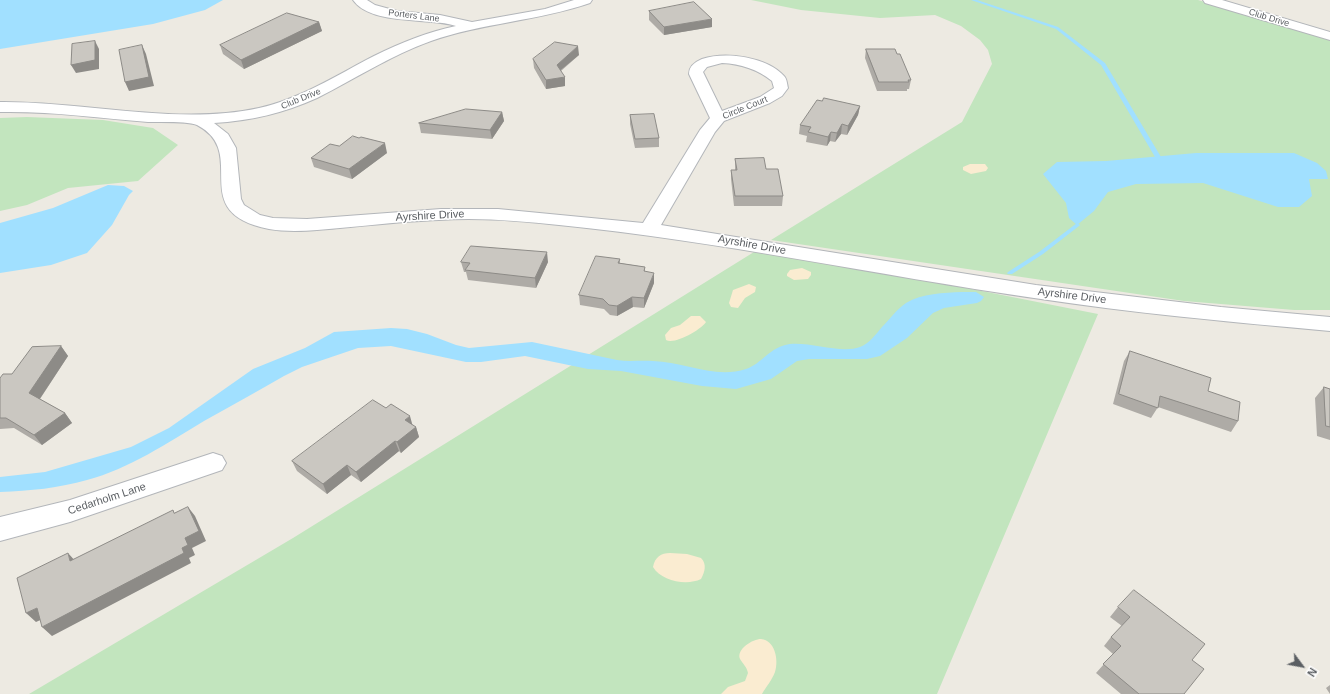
<!DOCTYPE html>
<html>
<head>
<meta charset="utf-8">
<style>
  body { margin:0 }
  #map { position:relative; width:1330px; height:694px; overflow:hidden; background:#edeae2; font-family:Helvetica,sans-serif }
  canvas { display:block }
  .north { position:absolute; left:1282px; top:646px; width:40px; height:40px; -webkit-text-stroke:3px #fff; paint-order:stroke; rotate:122deg; font-size:11px; font-weight:700; line-height:16px; text-align:center; color:#5b5f63 }
  .north::after { content:''; display:block; margin:auto; width:14px; height:18px; background:#5b5f63; clip-path:polygon(50% 0,100% 100%,50% 72%,0 100%) }
</style>
</head>
<body>
<div id="map">
<canvas width="1330" height="694"></canvas>
<div class="north">N</div>
</div>
<script>
const c = document.querySelector('canvas').getContext('2d');
c.lineJoin = 'round';
function fill(path, color) { c.fillStyle = color; c.fill(path, 'evenodd'); }
function strokePath(path, color, width, dash) { c.strokeStyle = color; c.lineWidth = width; c.lineCap = dash ? 'butt' : 'round'; c.setLineDash(dash || []); c.stroke(path); }
function write(font, color, halo, rows, align = 'center') {
  c.font = font + ' Helvetica,sans-serif'; c.lineWidth = 3; c.setLineDash([]); c.textBaseline = 'middle'; c.strokeStyle = halo; c.fillStyle = color; for (const [text, x, y, turn = 0] of rows) {
    c.save(); c.translate(x, y); c.rotate((+turn || 0) * Math.PI / 180); c.textAlign = isNaN(turn) ? turn : align; if (halo) c.strokeText(text, 0, 0); c.fillText(text, 0, 0); c.restore();
  }
}
fill(new Path2D(`
  M751,0H1198L1330,39V310H1294L1184,301L771,240L962,122L992,64L988,50L980,40L961,26L935,15L880,18L801,10Z
  M27,117L103,120L153,128L178,145L138,181L68,188L27,205L0,211V118Z
  M754,252L906,276L1098,314L937,694H29L293,538Z`), '#c2e5be');
fill(new Path2D(`
  M970,164H985L988,168L986,171L971,174L963,170V167Z
  M802,268L811,272V275L808,279L794,280L787,276V274L790,270Z
  M749,284L756,287L755,292L745,298L738,308L731,307L729,303L733,290Z
  M691,316H700L706,322C702,329 675,345 666,340L665,335L671,328L680,325Z
  M670,553L687,554L701,558C707,564 705,572 701,579C687,586 661,581 653,567C655,557 661,553 670,553Z
  M761,639C775,640 779,660 775,672C772,680 766,687 762,694H721L728,687L745,681L748,673C747,667 743,664 740,659C736,649 753,639 761,639Z`), '#faecd1');
fill(new Path2D(`
  M0,0H223L205,10L153,24L0,49Z
  M1196,153H1294L1317,163L1326,171L1328,179H1309L1312,196L1299,207H1278L1203,183L1136,184L1108,192L1094,211L1077,225L1069,218L1066,203L1043,174L1057,162L1106,161Z
  M108,185L124,186L133,191L129,195L112,225L87,253L51,265L0,273V223L53,208Z
  M962,292H976L984,297L981,301L977,303L944,308L933,313L907,338L880,356L867,359H809L797,361L771,379L736,389L702,386L621,371L588,369L525,356L481,362H466L391,346L358,348L302,367L284,376C258,391 231,406 204,421C167,443 129,469 87,480C59,488 30,491 0,492V477L45,472L131,447L169,428L253,369L305,348L334,332L391,328L407,329L427,334L456,345L469,348L532,342L617,360C629,362 641,360 653,361C684,362 715,379 746,369C762,364 769,347 790,344C812,342 841,354 860,347C869,344 876,334 882,327C890,319 897,309 906,303C922,293 944,293 962,292Z`), '#a1e0ff');
fill(new Path2D(`
  M971,0H977L1058,27L1105,63L1161,157L1160,158L1158,159L1155,157L1101,65L1056,29Z
  M1077,223L1080,225L1079,226L1043,254L1012,274H1008L1007,273L1008,272L1039,252Z`), '#a1e0ff');
const minor = new Path2D(`
  M353,0H367L375,5L397,11L440,15L472,22L545,9L574,0H592L590,3C538,21 482,23 431,41C391,55 355,79 317,98C284,113 250,121 214,123L228,134L236,148L241,199L244,205L260,215L273,218L307,219L441,209H498L643,223L700,130L710,118L689,74C689,66 695,62 702,59C726,51 767,57 784,76C787,79 787,84 788,88L782,96L770,103L724,121L715,132L661,225L1036,285L1221,307L1330,317V331C1231,322 1132,313 1034,298C876,275 719,241 559,225C519,221 479,217 439,220C406,221 373,225 340,228C317,230 292,233 269,229C184,212 251,153 197,125C189,121 159,122 148,122C99,118 50,111 0,112V102C84,101 177,126 259,108C300,99 337,75 374,56C400,43 427,32 456,26C429,17 371,26 353,0ZM722,63C741,64 757,69 772,81L774,88L760,97L722,111L703,72L707,67Z
  M1203,0H1222L1330,32V40L1205,3Z
  M213,453L222,456L226,463L222,470L70,522L0,541V517L70,500Z`);
strokePath(minor, '#b3b6ba', 2);
fill(minor, '#fff');
fill(new Path2D(`
  M649,11L712,27L664,35L649,20Z
  M319,22L322,31L244,69L223,54L220,45Z
  M866,49L897,54L911,80L909,89H907V91H877L865,58Z
  M579,55L561,71L565,86L546,89L534,68L533,59Z
  M860,106L858,115L847,135L841,134L835,142L830,141L827,146L806,142L807,136L799,134L800,125Z
  M502,112L504,121L492,139L421,133L419,123Z
  M630,115L659,138V147L635,148L630,124Z
  M339,146L387,153L352,179L314,167L311,158Z
  M735,159L766,169L783,196L782,206H734L731,179V170H735Z
  M620,259V263L645,267V271L654,283L644,308L633,307L617,316L610,315L604,309L580,305L579,295Z
  M461,262H548L536,288L468,280L466,272H464Z
  M61,346L68,356L40,399L65,413L72,423L42,445L14,428L0,429V378L12,374Z
  M1130,351L1208,391L1238,421L1231,432L1158,407L1151,418L1113,404L1124,361Z
  M1324,387L1330,389V440L1317,436L1315,398Z
  M412,425L416,427L419,437L401,453L399,451L361,482L351,475L327,494L297,471L292,461Z
  M1118,607L1192,660L1184,694H1121L1096,673L1113,654L1104,646L1111,637L1122,626L1110,617Z
  M1330,685V694L1326,688Z`), '#aeaba6');
fill(new Path2D(`
  M712,19V27L664,35V27Z
  M319,22L322,31L244,69L241,60Z
  M95,41L99,49V69L76,73L71,65Z
  M142,45L146,54L154,86L129,91L125,82Z
  M578,46L579,55L557,73V65Z
  M565,77V86L546,89V80Z
  M860,106L858,115L847,135L848,126Z
  M502,112L504,121L492,139L490,130Z
  M842,124L841,134L835,142L837,133Z
  M831,132L830,141L827,146L828,137Z
  M385,143L387,153L352,179L349,169Z
  M547,252L548,262L536,288L535,278Z
  M654,273V283L644,308V298Z
  M632,297L633,307L617,316V306Z
  M61,346L68,356L37,403L29,393Z
  M65,413L72,423L42,445L34,435Z
  M410,416L413,427L405,420Z
  M416,427L419,437L401,453L397,442Z
  M395,441L399,451L361,482L356,472Z
  M347,465L351,475L327,494L323,484Z
  M188,507L195,516L206,541L192,548L195,555L189,558L191,563L52,636L42,627L182,548Z
  M68,553L77,563L70,561Z
  M37,608L47,617L36,622L26,613Z`), '#8d8b87');
const building = new Path2D(`
  M694,2L712,19L664,27L649,11Z
  M287,13L319,22L241,60L220,45Z
  M95,41V60L71,65L72,44Z
  M555,42L578,46L557,65L565,77L546,80L533,59Z
  M142,45L149,77L125,82L119,50Z
  M866,49H895L897,54H900L911,80H908L909,82H879Z
  M824,98L860,106L848,126L842,124L837,133L831,132L828,137L808,132L811,127L800,125L817,100L822,101Z
  M466,109L502,112L490,130L419,123Z
  M654,114L659,138L635,139L630,115Z
  M353,136L359,138L361,137L385,143L349,169L311,158L330,144L339,146Z
  M764,158L766,169H778L783,196H735L731,170H737L735,159Z
  M471,246L547,252L535,278L465,270L470,263L461,262Z
  M596,256L620,259L618,263L645,267L644,271L654,273L644,298L632,297L617,306L609,305L603,299L579,295Z
  M61,346L29,393L65,413L34,435L6,418H0V378L3,374H12L32,347Z
  M1130,351L1211,378L1208,391L1240,402L1238,421L1160,396L1158,408L1119,394Z
  M1324,387L1330,389V427L1326,426Z
  M373,400L386,408L391,404L410,416L405,420L416,427L397,442L395,441L356,472L347,465L323,484L292,461Z
  M188,507L199,531L185,538L188,545L182,548L184,553L42,627L37,608L26,613L17,578L68,553L70,561L173,510L174,513Z
  M1134,590L1205,644L1192,660L1204,669L1184,694H1139L1103,664L1121,646L1111,637L1130,617L1118,607Z`);
fill(building, '#cac7c1');
strokePath(building, '#8d8b87', 1);
write('9px', '#5b5f63', '#fff', [
  ["Porters Lane",414,16,7],
  ["Club Drive",1269,18,17],
  ["Club Drive",301,99,-22],
  ["Circle Court",745,108,-22]
]);
write('11px', '#5b5f63', '#fff', [
  ["Ayrshire Drive",430,216,-3],
  ["Ayrshire Drive",752,245,10],
  ["Ayrshire Drive",1072,296,7],
  ["Cedarholm Lane",107,499,-18]
]);
</script>
</body>
</html>
